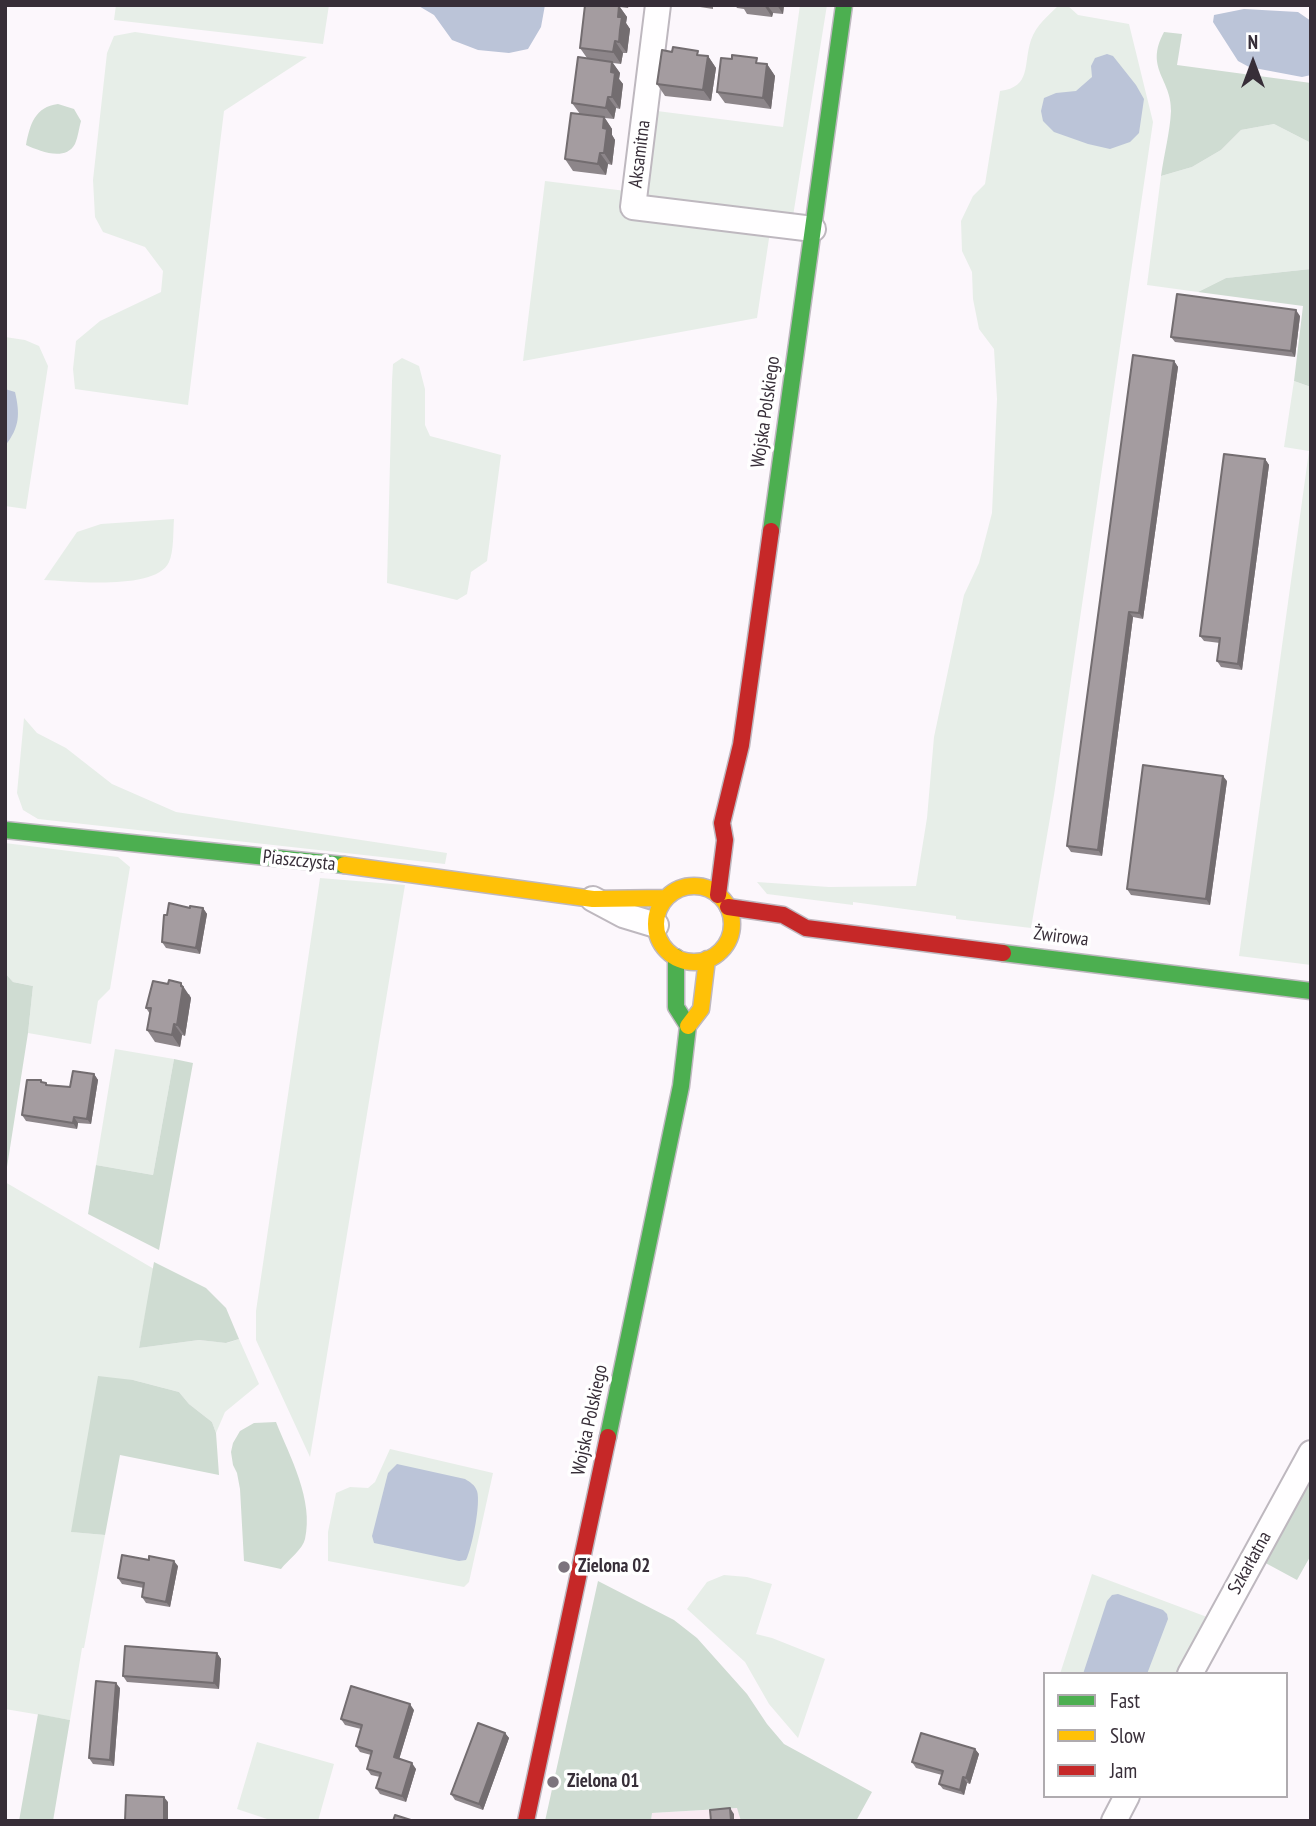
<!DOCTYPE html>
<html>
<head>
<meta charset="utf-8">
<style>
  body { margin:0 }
  #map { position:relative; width:1316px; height:1826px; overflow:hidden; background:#fcf7fc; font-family:"PT Sans Narrow",sans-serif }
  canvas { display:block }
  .frame { position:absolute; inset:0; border:7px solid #372e38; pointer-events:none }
  .legend { position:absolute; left:1043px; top:1672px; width:245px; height:126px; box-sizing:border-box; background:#fff; border:2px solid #afabaf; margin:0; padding:9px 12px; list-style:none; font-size:21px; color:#372e38 }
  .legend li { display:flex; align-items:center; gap:14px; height:35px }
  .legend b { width:35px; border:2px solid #afabaf }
  .north { position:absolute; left:1218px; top:28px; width:70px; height:70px; -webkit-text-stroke:5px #fff; paint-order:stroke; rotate:0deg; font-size:19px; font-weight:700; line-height:28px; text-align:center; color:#372e38 }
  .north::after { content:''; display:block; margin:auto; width:24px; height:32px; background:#372e38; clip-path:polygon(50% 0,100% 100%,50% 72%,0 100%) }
</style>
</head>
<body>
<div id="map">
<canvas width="1316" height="1826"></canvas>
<div class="frame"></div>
<ul class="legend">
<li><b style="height:9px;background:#4caf50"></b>Fast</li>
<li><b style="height:9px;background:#ffc107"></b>Slow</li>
<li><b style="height:9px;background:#c62828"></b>Jam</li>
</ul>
<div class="north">N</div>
</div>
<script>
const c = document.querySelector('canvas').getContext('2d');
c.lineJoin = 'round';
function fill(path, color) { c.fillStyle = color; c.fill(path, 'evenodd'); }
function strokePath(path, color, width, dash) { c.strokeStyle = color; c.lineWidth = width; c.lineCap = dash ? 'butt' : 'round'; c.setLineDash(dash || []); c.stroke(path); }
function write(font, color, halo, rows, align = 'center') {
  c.font = font + ' "PT Sans Narrow",sans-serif'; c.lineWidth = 7; c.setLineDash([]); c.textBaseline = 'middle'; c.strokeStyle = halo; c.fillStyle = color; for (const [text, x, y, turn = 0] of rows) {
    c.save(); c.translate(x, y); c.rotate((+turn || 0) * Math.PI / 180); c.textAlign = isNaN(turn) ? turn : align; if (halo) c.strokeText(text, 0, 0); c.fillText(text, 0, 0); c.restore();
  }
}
fill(new Path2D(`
  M738,1808L741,1821H651L652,1813Z`), '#f9eaf2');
fill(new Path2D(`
  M116,5H329L323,44L114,20Z
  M800,5H827L793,216L650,198L646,194L657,111L783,127Z
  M1059,5H1067L1078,15L1129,24L1153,122L1054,795L1031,928L956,919V916L853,902V905L767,894L757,882L829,887L916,886L927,818L934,737L964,595L979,563L992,513L997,399L994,349L979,329L973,299L972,272L962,251L961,221L973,196L985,184L1000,91C1032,87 1023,64 1031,40C1036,25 1048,16 1059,5Z
  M135,32L307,57L224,111L188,405L75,389L73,369L76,341L100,321L161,292L163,271L145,247L103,232L95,217L93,180L107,53L114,36Z
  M1274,124L1311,143V269L1226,278L1198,292L1147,285L1161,176L1192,167L1221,150L1241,130Z
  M545,181L626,191L623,214L770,232L757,318L523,361Z
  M5,337L25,340L39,346L48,366L26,509L5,506Z
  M402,358L419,366L425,389V425L430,436L501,455L487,561L471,572L467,594L457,600L387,583L392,381L393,364Z
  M1294,381L1311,387V965L1239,956L1309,451L1284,447Z
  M174,519C173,531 174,551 169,562C156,591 71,581 44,580L77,532L101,524Z
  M24,718L37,733L66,748L112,784L176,812L447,853L445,864L38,819L23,810L17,793Z
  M5,843L118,857L130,867L110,989L98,1001L91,1044L28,1033L33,986L13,982L5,973Z
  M320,878L405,885L310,1457L256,1340V1311Z
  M115,1049L174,1059L153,1175L96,1165Z
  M5,1182L154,1269L139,1348L199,1340L227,1343L239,1339L259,1384L225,1412L216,1433L212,1422L189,1404L179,1392L133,1380L72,1532L105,1535L84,1648H82L70,1720L5,1709Z
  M390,1449L493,1473L469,1582L464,1587L328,1561V1532L336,1493L350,1487L368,1488L375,1482Z
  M1092,1574L1207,1617L1176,1674H1060Z
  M724,1575L747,1577L772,1584L756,1634L772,1638L825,1659L798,1738L769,1704L745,1662L687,1609L707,1582Z
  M257,1742L334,1764L318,1821H273L237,1809Z`), '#e7eee8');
fill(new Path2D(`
  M1164,32L1182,34L1177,65L1311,83V143L1274,124L1241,130L1221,150L1192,167L1161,176C1164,154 1170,132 1171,111C1172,79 1144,69 1164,32Z
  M58,104L74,109L81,121C79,128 78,137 75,144C65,162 40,151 26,145C30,124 35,107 58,104Z
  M1311,269V387L1294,381L1303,306L1198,292L1226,278Z
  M5,973L13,982L33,986L28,1033L7,1167L5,1166Z
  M174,1059L193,1063L159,1250L88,1214L96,1165L153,1175Z
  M154,1262L206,1288L226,1308L239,1339L226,1343L199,1340L139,1348Z
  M98,1376L133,1380L179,1392L189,1404L212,1422L216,1433L219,1475L120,1455L105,1535L71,1532Z
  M276,1422C290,1457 314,1500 305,1539C303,1549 288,1560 281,1569L244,1561L240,1489L237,1473L233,1465L231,1452L233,1443L240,1431L254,1423Z
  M1311,1467V1555L1297,1580L1260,1560Z
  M598,1581L674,1620L697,1638L747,1694L767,1724L784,1744L872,1792L856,1821H741L737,1808L652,1813L651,1821H545Z
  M38,1714L70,1720L53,1821H19Z`), '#cfdcd2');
fill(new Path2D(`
  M417,5H545L541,27L528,49L509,53L478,50L452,40L434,15Z
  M1244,9L1298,12L1311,21V75L1302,77L1249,67L1238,61L1213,22L1214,15Z
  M1107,54L1113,56L1136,85L1144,99L1139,133L1130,142L1110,149L1088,144L1054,132L1043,121L1041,111L1044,98L1056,93L1076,91L1092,77L1091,66L1095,58Z
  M5,389L15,392C20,414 20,427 5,446Z
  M397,1464L465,1479C470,1482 475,1485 477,1491C481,1503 472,1548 466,1560L459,1561L374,1543L372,1536L388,1473Z
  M1118,1594L1163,1610L1167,1614L1168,1619L1147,1674H1083L1107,1601L1112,1595Z`), '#bbc4d8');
const street = new Path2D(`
  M658,5L633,207L813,229
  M593,899L623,915L656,925
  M1190,1674L1311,1453
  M1114,1821L1127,1796`);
const fast = new Path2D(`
  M771,531L844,5
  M5,830L344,865
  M1003,953L1311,991
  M608,1437L681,1086L688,1026L676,1007V957`);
const slow = new Path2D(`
  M344,865L593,899L666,898
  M656 924a38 38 0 1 1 76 0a38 38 0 1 1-76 0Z
  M688,1026L701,1009L707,959`);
const jam = new Path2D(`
  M718,895L725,840L722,823L741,745L771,531
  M728,907L783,915L806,928L1003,953
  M526,1821L608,1437`);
strokePath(street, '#beb8bf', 28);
strokePath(fast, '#beb8bf', 19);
strokePath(slow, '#beb8bf', 19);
strokePath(jam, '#beb8bf', 19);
strokePath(street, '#fffeff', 24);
strokePath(fast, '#4caf50', 16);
strokePath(slow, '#ffc107', 16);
strokePath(jam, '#c62828', 16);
fill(new Path2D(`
  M585,5H629L628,8L620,7L627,17L626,23L630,29L627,53H623L621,64L613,63L620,73L619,79L623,84L620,109L616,108L614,119L605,118L612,129V135L615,140L612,165L608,164L606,175L573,171L565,159L580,114L572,103L587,58L580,48Z
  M687,5H713V9Z
  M735,5H784L783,14L773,13L772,17L747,14L744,9L737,8Z
  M701,55L708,56L716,68L711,101L665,96L657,84Z
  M760,63L767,64L775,76L771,109L725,103L717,92Z
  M1300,316L1295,357L1175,342L1171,337Z
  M1174,361L1178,367L1143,619L1133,617L1102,856L1071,852L1067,846Z
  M1265,459L1269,465L1242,670L1221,667L1217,661L1220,643L1204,641L1200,636Z
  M1227,781L1210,905L1131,895L1127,889Z
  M190,908H203L207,914L200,954L166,948L162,942L167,915Z
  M189,994L191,998L185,1036L182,1035L180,1047L155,1042L147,1030L150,1014L146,1008Z
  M94,1074L98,1080L91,1124L78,1123L77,1129L26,1121L22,1115L41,1080L42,1082L46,1083L48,1085L70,1087Z
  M178,1566L170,1607L146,1603L142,1597L144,1588L122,1584L118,1578Z
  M217,1653L221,1659L219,1689L127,1682L123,1676Z
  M120,1688L114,1766L93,1764L89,1758Z
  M414,1710L399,1759L416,1769L406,1802L380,1794L376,1788L380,1777L371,1775L367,1769L371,1755L360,1752L356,1746L361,1729L345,1725L341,1719Z
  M505,1733L509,1738L483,1810L455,1800L451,1794Z
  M975,1749L979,1754L970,1784L967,1783L964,1795L943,1789L939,1784L942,1775L916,1768L912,1762Z`), '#8d868a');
fill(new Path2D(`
  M764,5H767L773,13L772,17Z
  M777,5H784L783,14Z
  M619,6L627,17L626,23L630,29L627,53L619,42L618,17Z
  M615,41L623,53L621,64L613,52Z
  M708,56L716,68L711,101L703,90Z
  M612,62L620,73L619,79L623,84L620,109L612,97L611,72Z
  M767,64L775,76L771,109L763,98Z
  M608,97L616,108L614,119L606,108Z
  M604,117L612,129V135L615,140L612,165L604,153L603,128Z
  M600,153L608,164L606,175L598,164Z
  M1296,310L1300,316L1295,357L1291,351Z
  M1174,361L1178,367L1143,619L1139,613Z
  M1265,459L1269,465L1242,670L1238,664Z
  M1129,612L1133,617L1102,856L1098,850Z
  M1223,776L1227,781L1210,905L1206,899Z
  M203,908L207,914L200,954L196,948Z
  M181,983L191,998L185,1036L177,1025Z
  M174,1024L182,1035L180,1047L172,1035Z
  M94,1074L98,1080L91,1124L87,1119Z
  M74,1117L78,1123L77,1129L73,1123Z
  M174,1561L178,1566L170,1607L166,1602Z
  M217,1653L221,1659L219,1689L214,1683Z
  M116,1683L120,1688L114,1766L110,1760Z
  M410,1704L414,1710L398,1763L394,1757Z
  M505,1733L509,1738L483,1810L479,1804Z
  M975,1749L979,1754L970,1784L966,1778Z
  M412,1763L416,1769L406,1802L402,1796Z
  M963,1777L967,1783L964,1795L960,1790Z
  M164,1797L168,1802V1821H164Z
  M730,1808L734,1814V1821H731Z`), '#736d70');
const building = new Path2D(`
  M585,5L619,6L618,17H622L620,30L619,42L615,41L613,52L580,48Z
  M673,47L698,51L697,55L708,56L703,90L657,84L662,50L672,52Z
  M732,55L757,58L756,63L767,64L763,98L717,92L721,58L732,59Z
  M578,57L612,62L611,72L615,73L612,97H608L606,108L572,103Z
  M571,113L604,117L603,128L607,129L604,153H600L598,164L565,159Z
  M1177,294L1296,310L1291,351L1171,337Z
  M1133,355L1174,361L1139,613L1129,612L1098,850L1067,846Z
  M1224,454L1265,459L1238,664L1217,661L1220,638L1200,636Z
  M1143,765L1223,776L1206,899L1127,889Z
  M169,903L190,908V906L203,908L196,948L162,942L164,915H167Z
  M169,980L181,983V986L183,987L177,1025L174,1024L172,1035L147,1030L151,1008H146L153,981L168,984Z
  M73,1071L94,1074L87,1119L74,1117L73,1123L22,1115L27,1080H41V1082L46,1083V1085L70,1087Z
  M122,1555L149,1560V1556L174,1561L166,1602L142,1597L144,1583L118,1578Z
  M125,1646L217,1653L214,1683L123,1676Z
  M96,1681L116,1683L110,1760L89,1758Z
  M351,1686L410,1704L394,1757L412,1763L402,1796L376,1788L381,1773L367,1769L372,1751L356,1746L362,1725L341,1719Z
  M478,1723L505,1733L479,1804L451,1794Z
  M921,1733L975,1749L966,1778L963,1777L960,1790L939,1784L943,1771L912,1762Z
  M126,1795L164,1797V1821H125Z
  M730,1808L731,1821H711L710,1810Z
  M395,1815L414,1821H393Z`);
fill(building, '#a49ca0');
strokePath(building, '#736d70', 2);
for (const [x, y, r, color] of [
  [564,1567,7,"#7c747d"],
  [553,1782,7,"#7c747d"]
]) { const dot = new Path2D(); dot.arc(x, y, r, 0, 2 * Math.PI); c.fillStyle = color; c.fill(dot); strokePath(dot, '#fff', 2.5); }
write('19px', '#372e38', '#fff', [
  ["Aksamitna",640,154,-83],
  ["Wojska Polskiego",766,412,-82],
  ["Piaszczysta",299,861,6],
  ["Żwirowa",1061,937,7],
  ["Wojska Polskiego",590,1420,-78],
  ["Szkarłatna",1250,1563,-61]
]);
write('bold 19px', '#372e38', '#fff', [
  ["Zielona 02",578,1567],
  ["Zielona 01",567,1782]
], 'left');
</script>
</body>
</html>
